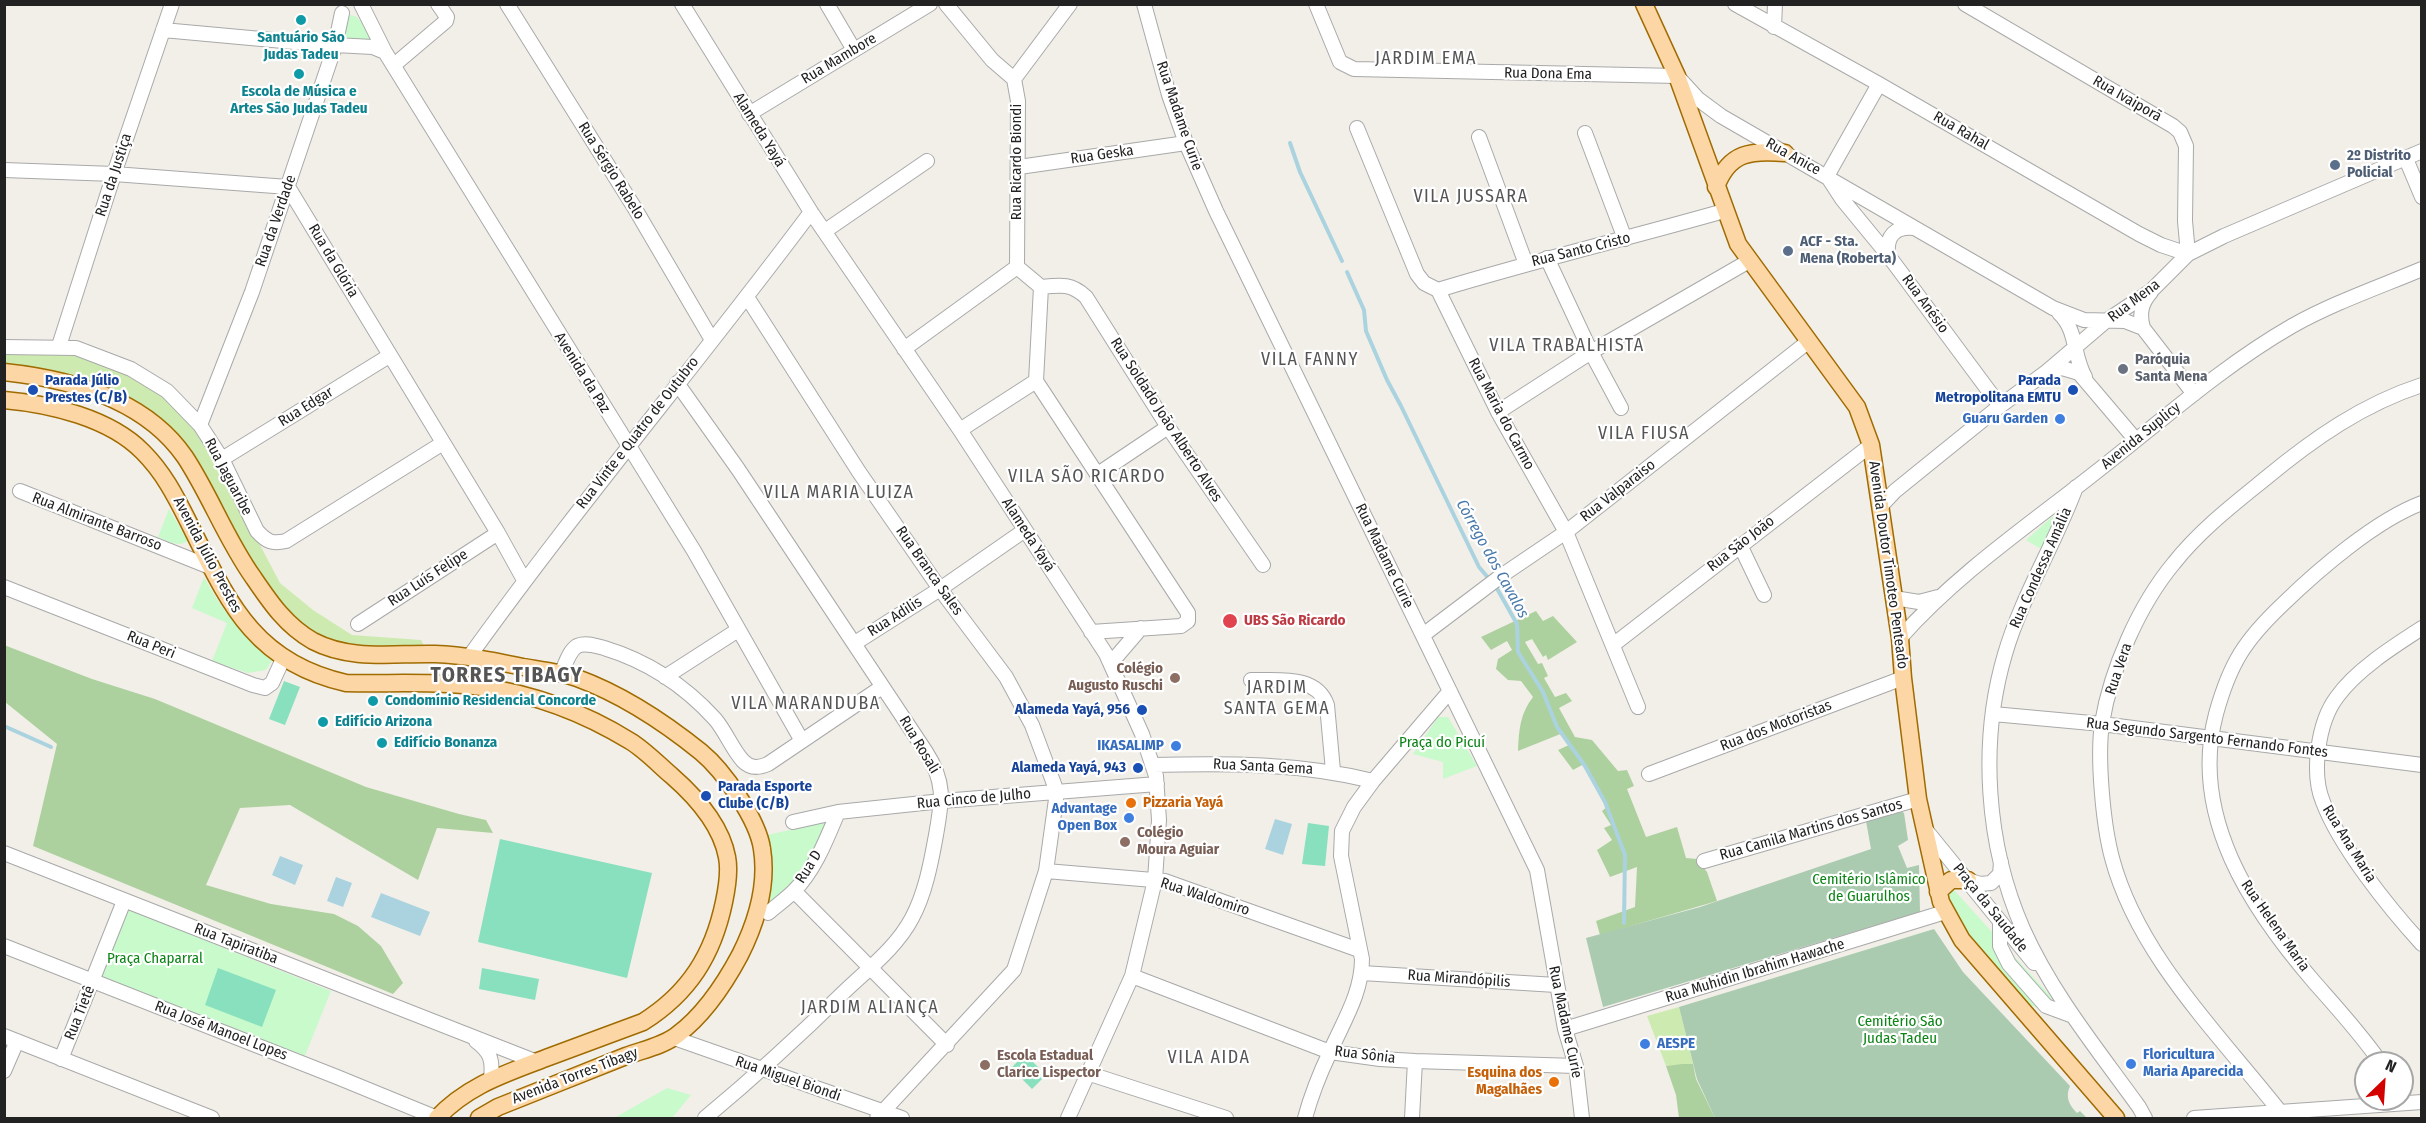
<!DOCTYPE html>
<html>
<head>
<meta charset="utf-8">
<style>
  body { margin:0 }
  #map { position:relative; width:2426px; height:1123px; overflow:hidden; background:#f2efe9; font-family:"Fira Sans Condensed",sans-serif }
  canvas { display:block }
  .frame { position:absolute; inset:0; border:6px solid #222; pointer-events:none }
  .north { position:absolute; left:2354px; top:1051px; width:60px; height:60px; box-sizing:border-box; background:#fff; border:2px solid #a7a7a7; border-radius:50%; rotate:25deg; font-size:16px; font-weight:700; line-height:24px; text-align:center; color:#222 }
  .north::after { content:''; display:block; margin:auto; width:21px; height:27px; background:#d40000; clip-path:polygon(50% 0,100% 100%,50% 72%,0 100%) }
</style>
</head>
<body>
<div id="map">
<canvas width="2426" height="1123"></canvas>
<div class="frame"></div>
<div class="north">N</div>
</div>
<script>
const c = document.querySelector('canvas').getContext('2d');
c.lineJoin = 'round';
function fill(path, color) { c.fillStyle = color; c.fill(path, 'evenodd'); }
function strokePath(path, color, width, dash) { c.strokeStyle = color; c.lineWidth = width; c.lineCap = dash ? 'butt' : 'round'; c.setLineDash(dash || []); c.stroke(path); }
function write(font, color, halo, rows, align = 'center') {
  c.font = font + ' "Fira Sans Condensed",sans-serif'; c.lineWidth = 4.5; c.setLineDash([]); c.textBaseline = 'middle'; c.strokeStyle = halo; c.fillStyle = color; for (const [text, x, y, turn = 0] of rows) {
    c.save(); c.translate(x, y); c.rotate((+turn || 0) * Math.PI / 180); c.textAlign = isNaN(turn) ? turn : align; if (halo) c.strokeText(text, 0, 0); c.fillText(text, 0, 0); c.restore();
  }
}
fill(new Path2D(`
  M5,352H71L107,364L154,388L184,415L206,442L280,583L313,610L352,635L421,640L427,652L338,649L277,608L185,455L114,397L5,371Z
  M1679,1007L1693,1064L1666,1066L1647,1016Z`), '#cdebb0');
fill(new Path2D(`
  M1536,611L1543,621L1553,616L1577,642L1548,660L1546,655L1543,657L1532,639L1525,642L1538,664L1542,663L1548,676L1544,678L1555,697L1566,693L1572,701L1559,708L1575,737L1592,740L1618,771L1627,770L1634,786L1627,789L1646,837L1677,827L1686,858L1697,859L1707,872L1717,901L1600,935L1596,921L1635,907L1637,867L1610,877L1597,850L1612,840L1604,828L1611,825L1602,811L1608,806L1584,764L1573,770L1558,750L1569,745L1563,733L1518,751C1519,730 1520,714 1533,697L1521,681L1508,680L1496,669L1498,659L1512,650L1507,641L1491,650L1481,637Z
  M4,645L92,679L155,699L366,787L459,814L486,820L493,833L437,828L418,880L290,805L240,808L206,885L271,904L334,914L358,926L381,946L403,983L393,994L33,846L57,744L5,702Z
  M1682,1064H1693L1696,1079L1715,1118H1679L1676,1095L1666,1066Z`), '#add19e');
fill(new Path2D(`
  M1897,809L1904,813L1908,840L1898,846L1907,868L1919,865L1920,912L1603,1007L1586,938L1700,907L1871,849L1866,821Z
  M1934,929L1963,972L2070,1086C2065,1097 2069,1105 2077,1113L2080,1111L2087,1118H1715L1697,1079L1679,1007Z`), '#aacbaf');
fill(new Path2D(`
  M351,15L357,17L375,39L372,41L343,38L345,19Z
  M169,509L188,541C178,548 168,541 158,537Z
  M2055,516L2056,520L2041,549L2026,540L2052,517Z
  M204,577C221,609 244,638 272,660L266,670L248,673L212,661L227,623L192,608Z
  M1438,717H1448L1477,766L1443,779V762L1413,754Z
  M830,821L795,884L760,908L767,835Z
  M1954,890L2052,998L2051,1009L2043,1010L2027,1004L1965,934L1946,899L1949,892Z
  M127,909L331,991L304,1058L101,976Z
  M667,1088L691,1095L672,1118H614Z`), '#c8facc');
fill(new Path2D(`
  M284,681L300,687L285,725L269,719Z
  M1308,823L1329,826L1325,866L1302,864Z
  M500,839L652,873L627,978L478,942Z
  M218,968L276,990L262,1027L205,1005Z
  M482,968L539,979L535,1000L479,989Z
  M1025,1054L1046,1075L1032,1089L1011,1068Z`), '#88e0be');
fill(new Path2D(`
  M1275,819L1292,824L1283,855L1265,849Z
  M280,856L303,865L295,885L272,875Z
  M336,877L352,883L343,907L327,901Z
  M381,893L430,912L420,936L371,917Z`), '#aad3df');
strokePath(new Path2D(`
  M1290,143L1300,172L1342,261
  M1347,272L1364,310L1366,331L1387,380L1401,406L1479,567L1490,580
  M1495,585L1517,624L1518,652L1543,692L1557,727L1585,766L1605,802L1625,855L1624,923
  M4,726L51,747`), '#aad3df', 4);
const minor = new Path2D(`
  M361,4L385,52L694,551L802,741
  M507,4L634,207L712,340
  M682,4L811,212L960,430L1106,654L1142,734L1156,776L1159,820L1155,880L1132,976L1068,1118
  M827,4L854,50
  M946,4L992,60L1014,79
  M1144,4L1169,95L1186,143L1216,211L1537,870L1565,1029L1576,1066L1582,1118
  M1316,4L1340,62L1354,69L1677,76L1698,99L1721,116L2053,308L2084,320L2125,321L2143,328L2194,394
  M1735,4L1879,84L2139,234L2161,245L2188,254
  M1965,4L2173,126L2180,132L2186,146L2185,221L2188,254
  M1774,27L1775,4
  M163,30L316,44L373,47L385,52
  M394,65L446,21L447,17L438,4
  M1879,84L1827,176L1842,199L1888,255L2000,406
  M749,114L930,4
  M1357,128L1417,274L1424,283L1438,290L1498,412L1566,532L1638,707
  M1585,133L1625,239
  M1479,137L1526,264
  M2406,159L2422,197
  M1019,167L1186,143
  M4,170L114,174L288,187
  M288,187L498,533L524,580
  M825,231L927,161
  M1888,255C1886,236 1895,226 1914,228
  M1547,258L1591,352L1621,408
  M1017,267L1041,287C1060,285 1071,283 1086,297L1168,427L1263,565
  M1017,267L1018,101L1014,79L1070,4
  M1041,287L1036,381L1188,613V621L1181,626L1091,632
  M1438,290C1533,261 1629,238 1724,211
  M747,297L859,472L940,589L1006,677L1032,725L1057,792L1046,871L1014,970L877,1118
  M2059,313C2078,331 2072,354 2085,377
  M2143,328C2139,314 2141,303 2151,292
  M59,346L114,174L172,4
  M4,347L76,348L131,369L167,391L200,425L222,459L257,531C267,542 272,544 286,541L443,443
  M904,349L1017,267
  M2047,372L2062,368L2079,373L2135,439
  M677,383L738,469L926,752C946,783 942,801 936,835C931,863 925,894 912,918C897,947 867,970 844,992C799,1036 753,1078 705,1118
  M1498,412L1591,352L1749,261
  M200,425L252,292L335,46L342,13
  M960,430L1036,381
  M222,459L389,356
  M1098,474L1168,427
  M2076,487C2055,544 2022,596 2005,654C1979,742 1986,845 2023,929C2052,994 2098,1050 2139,1107L2145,1118
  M20,491L210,567
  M1880,507L1895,491L2000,406L2045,373L2106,321L2151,291L2188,254L2224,236L2422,151
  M1740,545L1764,595
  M4,587L253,685L265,688L272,683L283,659
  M1894,598L1919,602L1938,597
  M358,624L498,533
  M2422,628C2394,646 2356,670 2337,697C2318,722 2311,773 2323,802C2340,847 2389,908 2422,944
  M1423,635L1501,576L1566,532L1809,341
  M1900,638C1956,575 2026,527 2091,476C2157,425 2219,368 2292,326C2333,303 2379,287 2422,269
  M855,643L940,589L1025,530
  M1613,645L1871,445
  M469,657C578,505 699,362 811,212
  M1111,663L1141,628
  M561,674C565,665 569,651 577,646C585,642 596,646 604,648C647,661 685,686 715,719C726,732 732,749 743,761C751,769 759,768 768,764L882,687
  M665,677L738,630
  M1251,680C1277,681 1316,674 1327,705L1333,771
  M1993,714L2102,724L2422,765
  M1152,765C1227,763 1300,763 1373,781
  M1649,774L1903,678
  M793,822L838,812L942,801L1157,784
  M1925,829L2034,963
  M4,853L537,1062
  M1704,861L1918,799
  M1046,871L1165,881L1359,950
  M1968,880L1980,884L1991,883L2000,874L2001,862
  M794,891L947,1045
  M768,913C776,906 786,899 794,891C815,870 827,838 838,812
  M2000,922V946L2009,964L2046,1006L2073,1016
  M4,946L337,1077L437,1118
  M1362,973L1556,985
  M1132,976L1330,1052L1380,1059L1415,1061L1576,1066
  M1565,1029L1945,912
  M4,1036L212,1118
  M674,1038L902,1118
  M476,1041C491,1052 493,1061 491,1078
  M61,1059L124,901
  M2381,1063C2361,1034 2338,1009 2315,983C2251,909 2189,816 2216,714C2230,663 2245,640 2283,604C2318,570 2376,520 2422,503
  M4,1071L17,1041
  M1087,1073L1226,1118
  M2281,1113C2220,1035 2138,956 2112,858C2103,824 2097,758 2102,723C2111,669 2139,605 2174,563C2200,530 2234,504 2266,478C2313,439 2363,404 2422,385
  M1305,1118C1311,1096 1320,1073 1330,1052C1343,1022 1362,993 1362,959L1341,856L1342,831L1354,807L1373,781L1450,691
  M1412,1118L1415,1061
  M2194,1118L2422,1102`);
const major = new Path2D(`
  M1644,4L1677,76L1738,244L1857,407L1871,445L1900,638L1903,678L1918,799L1941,902L1962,940L2116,1118
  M1716,187C1729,152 1751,150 1785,153
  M4,372C71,379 145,399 185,457C210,495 226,539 253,577C270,602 286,626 313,641C351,661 394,653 435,654C465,655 494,661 523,667C541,670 560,672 577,678C621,694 665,723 701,752C724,771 758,820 762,849C768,886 756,923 740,955C724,985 704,1015 677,1035C663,1046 642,1050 626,1056C583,1073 541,1090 498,1107L479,1118
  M4,400C50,404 110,418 143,452C163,472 175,495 188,521C227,599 252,662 346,683C391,684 438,681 482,687C534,694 586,714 630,741C645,750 659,765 672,776C696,797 721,825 727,857C730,872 727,888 724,902C713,955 689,993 643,1022C611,1034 578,1046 546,1058C505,1074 468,1085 437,1118
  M1938,892L1951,880H1968`);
strokePath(minor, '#a9a9a9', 16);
strokePath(major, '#a06b00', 19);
strokePath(minor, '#fff', 14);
strokePath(major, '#fcd6a4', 16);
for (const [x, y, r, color] of [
  [301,20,6,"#0f9aa8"],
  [299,74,6,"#0f9aa8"],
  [2335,165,6,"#5c6f8a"],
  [1788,251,6,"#5c6f8a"],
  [2123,369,6,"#6b7280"],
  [33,390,6,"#1a4fb4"],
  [2073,390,6,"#1a4fb4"],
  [2060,419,6,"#3f7fe0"],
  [1230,621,8,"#e0444e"],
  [1175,678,6,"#8d6e63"],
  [373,701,6,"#0f9aa8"],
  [1142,710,6,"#1a4fb4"],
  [323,722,6,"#0f9aa8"],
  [382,743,6,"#0f9aa8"],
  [1176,746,6,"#3f7fe0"],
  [1138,768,6,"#1a4fb4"],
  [706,796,6,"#1a4fb4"],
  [1131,803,6,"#e8710a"],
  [1129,818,6,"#3f7fe0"],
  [1125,842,6,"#8d6e63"],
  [1645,1044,6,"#3f7fe0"],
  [2131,1064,6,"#3f7fe0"],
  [985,1065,6,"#8d6e63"],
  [1554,1082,6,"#e8710a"]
]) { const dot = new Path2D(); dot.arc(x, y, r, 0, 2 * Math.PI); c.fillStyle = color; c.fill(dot); strokePath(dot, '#fff', 2); }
write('bold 15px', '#0d838f', '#fff', [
  ["Santuário São",301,38,"center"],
  ["Judas Tadeu",301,55,"center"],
  ["Escola de Música e",299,92,"center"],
  ["Artes São Judas Tadeu",299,109,"center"],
  ["Condomínio Residencial Concorde",385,701],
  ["Edifício Arizona",335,722],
  ["Edifício Bonanza",394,743]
], 'left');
write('15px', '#222', '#fff', [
  ["Rua Mambore",839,59,-31],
  ["Rua Dona Ema",1548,74,1],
  ["Rua Ivaiporã",2127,99,30],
  ["Rua Madame Curie",1179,116,71],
  ["Alameda Yayá",759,130,58],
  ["Rua Rahal",1961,131,30],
  ["Rua Geska",1102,155,-8],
  ["Rua Anice",1793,157,29],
  ["Rua Ricardo Biondi",1017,162,-90],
  ["Rua Sérgio Rabelo",611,171,58],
  ["Rua da Justiça",114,175,-72],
  ["Rua da Verdade",276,221,-71],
  ["Rua Santo Cristo",1581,250,-14],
  ["Rua da Glória",333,261,59],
  ["Rua Mena",2134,301,-37],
  ["Rua Anésio",1925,304,54],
  ["Avenida da Paz",582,373,58],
  ["Rua Edgar",306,407,-32],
  ["Rua Maria do Carmo",1501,414,62],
  ["Rua Soldado João Alberto Alves",1166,420,57],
  ["Rua Vinte e Quatro de Outubro",638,433,-52],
  ["Avenida Suplicy",2141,436,-39],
  ["Rua Jaguaribe",228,477,62],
  ["Rua Valparaiso",1618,491,-38],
  ["Rua Almirante Barroso",97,522,21],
  ["Alameda Yayá",1028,535,57],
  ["Rua São João",1741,544,-38],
  ["Avenida Júlio Prestes",207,555,62],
  ["Rua Madame Curie",1384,556,64],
  ["Avenida Doutor Timoteo Penteado",1888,565,82],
  ["Rua Condessa Amália",2041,568,-66],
  ["Rua Branca Sales",929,571,55],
  ["Rua Luís Felipe",428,578,-33],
  ["Rua Adilis",895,617,-32],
  ["Rua Peri",151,645,22],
  ["Rua Vera",2119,669,-71],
  ["Rua dos Motoristas",1776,726,-21],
  ["Rua Segundo Sargento Fernando Fontes",2207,738,7],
  ["Rua Rosali",919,745,59],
  ["Rua Santa Gema",1263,767,3],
  ["Rua Cinco de Julho",974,799,-5],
  ["Rua Camila Martins dos Santos",1811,830,-16],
  ["Rua Ana Maria",2349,844,58],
  ["Rua D",809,867,-58],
  ["Rua Waldomiro",1205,897,18],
  ["Praça da Saudade",1990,908,51],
  ["Rua Helena Maria",2275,926,55],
  ["Rua Tapiratiba",236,944,21],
  ["Rua Muhidin Ibrahim Hawache",1755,971,-17],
  ["Rua Mirandópilis",1459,979,4],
  ["Rua Tietê",80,1013,-68],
  ["Rua Madame Curie",1565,1022,78],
  ["Rua José Manoel Lopes",221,1031,21],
  ["Rua Sônia",1365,1055,7],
  ["Avenida Torres Tibagy",575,1076,-21],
  ["Rua Miguel Biondi",788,1079,19]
]);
write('bold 15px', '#4e5e75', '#fff', [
  ["2º Distrito",2347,156],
  ["Policial",2347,173],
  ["ACF - Sta.",1800,242],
  ["Mena (Roberta)",1800,259]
], 'left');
write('bold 15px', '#5b616d', '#fff', [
  ["Paróquia",2135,360],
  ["Santa Mena",2135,377]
], 'left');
write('bold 15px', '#164399', '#fff', [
  ["Parada Júlio",45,381,"left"],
  ["Prestes (C/B)",45,398,"left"],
  ["Parada",2061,381],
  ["Metropolitana EMTU",2061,398],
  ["Alameda Yayá, 956",1130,710],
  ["Alameda Yayá, 943",1126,768],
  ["Parada Esporte",718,787,"left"],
  ["Clube (C/B)",718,804,"left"]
], 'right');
write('bold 15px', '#366cbe', '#fff', [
  ["Guaru Garden",2048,419],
  ["IKASALIMP",1164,746],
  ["Advantage",1117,809],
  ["Open Box",1117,826],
  ["AESPE",1657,1044,"left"],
  ["Floricultura",2143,1055,"left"],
  ["Maria Aparecida",2143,1072,"left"]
], 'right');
write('bold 15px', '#be3a42', '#fff', [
  ["UBS São Ricardo",1244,621]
], 'left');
write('bold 15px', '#785e54', '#fff', [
  ["Colégio",1163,669,"right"],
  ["Augusto Ruschi",1163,686,"right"],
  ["Colégio",1137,833],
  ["Moura Aguiar",1137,850],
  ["Escola Estadual",997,1056],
  ["Clarice Lispector",997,1073]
], 'left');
write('15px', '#0c8416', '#fff', [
  ["Praça do Picuí",1442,743],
  ["Cemitério Islâmico",1869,880],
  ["de Guarulhos",1869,897],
  ["Praça Chaparral",155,959],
  ["Cemitério São",1900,1022],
  ["Judas Tadeu",1900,1039]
]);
write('bold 15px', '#c56008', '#fff', [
  ["Pizzaria Yayá",1143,803],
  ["Esquina dos",1542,1073,"right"],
  ["Magalhães",1542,1090,"right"]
], 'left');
write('italic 16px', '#4a7aab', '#fff', [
  ["Córrego dos Cavalos",1492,559,61]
]);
c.letterSpacing = '1.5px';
write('18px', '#555', '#fff', [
  ["JARDIM EMA",1426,59],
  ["VILA JUSSARA",1471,197],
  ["VILA TRABALHISTA",1567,346],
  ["VILA FANNY",1310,360],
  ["VILA FIUSA",1644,434],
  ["VILA SÃO RICARDO",1087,477],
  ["VILA MARIA LUIZA",839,493],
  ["JARDIM",1277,688],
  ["SANTA GEMA",1277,709],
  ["VILA MARANDUBA",806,704],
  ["JARDIM ALIANÇA",870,1008],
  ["VILA AIDA",1209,1058]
]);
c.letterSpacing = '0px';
c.letterSpacing = '1.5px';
write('bold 21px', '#555', '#fff', [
  ["TORRES TIBAGY",507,676]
]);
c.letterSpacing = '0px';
</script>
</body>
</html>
